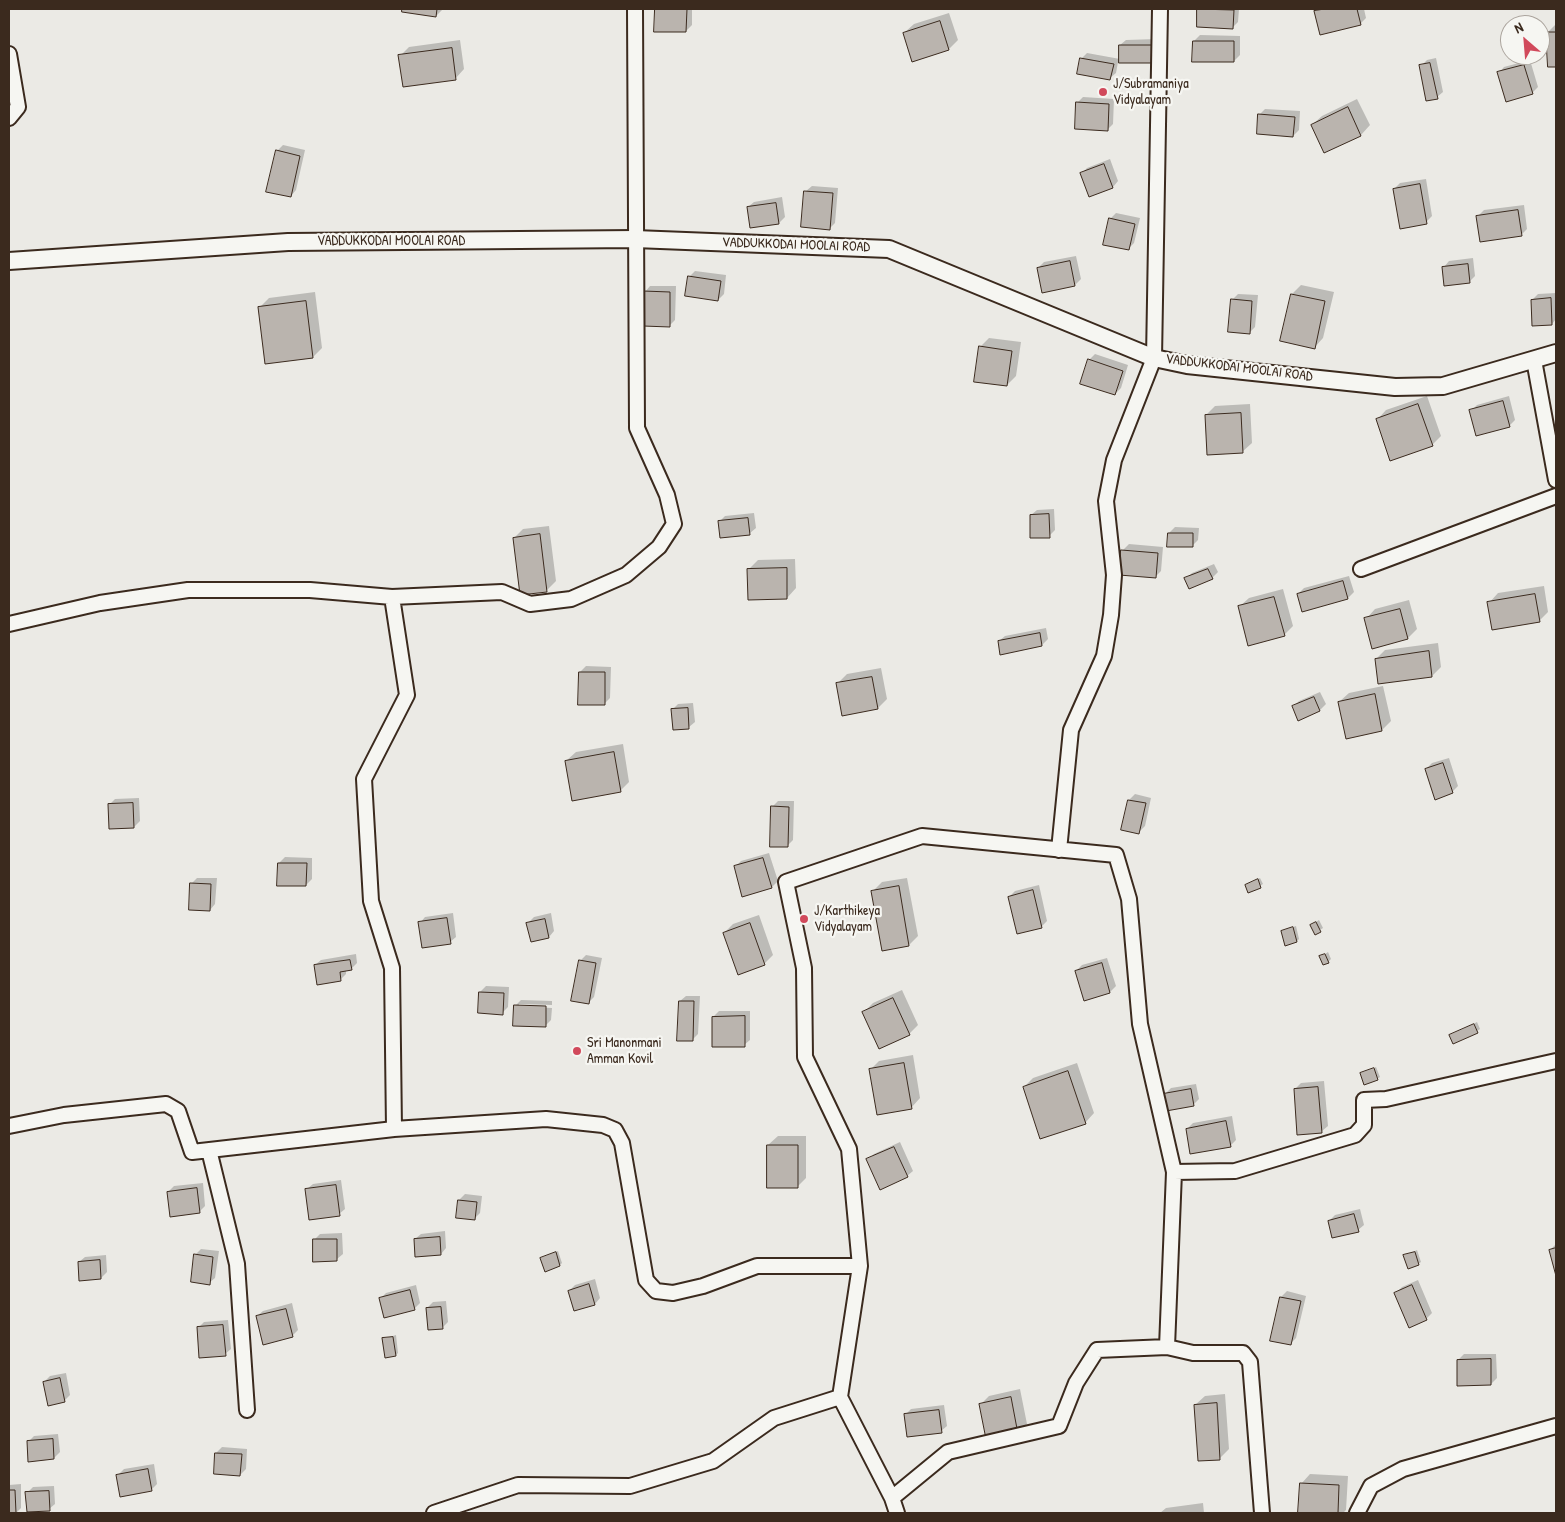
<!DOCTYPE html>
<html>
<head>
<meta charset="utf-8">
<style>
  body { margin:0 }
  #map { position:relative; width:1565px; height:1522px; overflow:hidden; background:#ebeae5; font-family:"Patrick Hand",sans-serif }
  canvas { display:block }
  .frame { position:absolute; inset:0; border:10px solid #3b2a1e; pointer-events:none }
  .north { position:absolute; left:1500px; top:15px; width:50px; height:50px; box-sizing:border-box; background:#f6f6f2; border:1px solid #aba49d; border-radius:50%; rotate:333deg; font-size:14px; font-weight:700; line-height:20px; text-align:center; color:#3b2a1e }
  .north::after { content:''; display:block; margin:auto; width:18px; height:22px; background:#d1495b; clip-path:polygon(50% 0,100% 100%,50% 72%,0 100%) }
</style>
</head>
<body>
<div id="map">
<canvas width="1565" height="1522"></canvas>
<div class="frame"></div>
<div class="north">N</div>
</div>
<script>
const c = document.querySelector('canvas').getContext('2d');
c.lineJoin = 'round';
function fill(path, color) { c.fillStyle = color; c.fill(path, 'evenodd'); }
function strokePath(path, color, width, dash) { c.strokeStyle = color; c.lineWidth = width; c.lineCap = dash ? 'butt' : 'round'; c.setLineDash(dash || []); c.stroke(path); }
function write(font, color, halo, rows, align = 'center') {
  c.font = font + ' "Patrick Hand",sans-serif'; c.lineWidth = 4.5; c.setLineDash([]); c.textBaseline = 'middle'; c.strokeStyle = halo; c.fillStyle = color; for (const [text, x, y, turn = 0] of rows) {
    c.save(); c.translate(x, y); c.rotate((+turn || 0) * Math.PI / 180); c.textAlign = isNaN(turn) ? turn : align; if (halo) c.strokeText(text, 0, 0); c.fillText(text, 0, 0); c.restore();
  }
}
fill(new Path2D(`
  M404,9H443L436,16L403,11Z
  M656,9H692V25L686,31L656,30Z
  M1199,9H1239L1238,22L1232,28L1198,26Z
  M1319,9H1364L1366,18L1360,24L1316,12Z
  M949,13L958,40L949,49L913,60L904,33L914,24Z
  M1556,24V65L1549,66L1547,33Z
  M1200,35L1240,36V55L1234,61L1194,41Z
  M1157,39V56L1151,62H1118L1116,73L1110,78L1081,59L1087,53L1120,59V45L1126,40Z
  M460,40L464,69L455,79L400,56L409,47Z
  M1436,58L1443,92L1437,97L1421,66L1427,60Z
  M1530,60L1538,87L1532,93L1499,73L1504,67Z
  M1083,97L1114,99L1113,124L1107,130L1077,103Z
  M1357,99L1370,125L1361,135L1325,151L1312,125L1322,116Z
  M1265,109L1300,111L1299,130L1293,136L1259,115Z
  M283,145L305,150L296,190L291,196L277,151Z
  M1110,159L1118,181L1113,187L1081,174L1087,168Z
  M1426,179L1432,216L1426,222L1394,189L1400,183Z
  M812,186L838,188L835,223L829,229L806,191Z
  M782,197L785,217L779,223L748,207L754,202Z
  M1524,205L1527,229L1521,235L1478,216L1484,210Z
  M1116,213L1140,218L1134,243L1128,249L1110,219Z
  M1076,256L1081,279L1075,285L1043,292L1038,268L1044,262Z
  M1473,258L1475,276L1469,282L1444,267L1449,261Z
  M695,271L726,275L724,294L718,300L689,277Z
  M1301,285L1334,292L1323,338L1314,348L1292,294Z
  M650,286H676L675,320L669,326L645,292Z
  M315,292L322,348L313,357L259,308L269,298Z
  M1556,293V319L1552,324L1532,300L1538,294Z
  M1238,294L1258,295L1255,327L1249,333L1232,300Z
  M989,338L1021,342L1016,376L1007,385L980,347Z
  M1095,354L1128,365L1121,388L1115,394L1089,360Z
  M1427,396L1441,436L1432,445L1377,420L1386,410Z
  M1509,396L1515,420L1509,426L1471,411L1477,405Z
  M1250,404L1252,443L1242,452L1206,415L1215,406Z
  M1054,509L1055,530L1049,536L1031,515L1037,510Z
  M754,513L756,528L750,533L719,522L725,516Z
  M549,526L556,581L547,590L521,594L514,538L523,529Z
  M1175,527L1199,528L1198,540L1192,546L1169,533Z
  M1129,544L1163,547L1161,571L1155,577L1120,574L1123,550Z
  M795,559L796,588L787,598L749,569L758,560Z
  M1214,564L1218,572L1212,578L1186,579L1192,573Z
  M1349,576L1354,592L1348,598L1298,594L1304,588Z
  M1544,586L1548,612L1539,621L1489,603L1498,593Z
  M1283,589L1293,626L1284,635L1239,607L1249,598Z
  M1409,600L1417,629L1408,638L1366,619L1375,609Z
  M1046,628L1048,639L1042,645L999,641L1005,636Z
  M1438,643L1441,667L1432,676L1376,659L1385,650Z
  M586,666L611,667L610,698L604,704L580,672Z
  M881,668L887,699L878,708L838,683L847,674Z
  M1383,686L1391,721L1382,730L1339,702L1349,693Z
  M1320,692L1326,704L1320,710L1299,719L1294,706L1299,701Z
  M693,703L695,722L689,727L672,710L678,704Z
  M623,744L629,782L620,791L566,761L576,752Z
  M1449,758L1458,786L1452,792L1426,769L1432,763Z
  M1135,794L1151,798L1145,826L1139,832L1129,800Z
  M139,798L140,821L134,827L109,805L115,799Z
  M778,801H794L793,840L787,846L772,807Z
  M769,853L778,881L772,887L743,895L735,867L741,861Z
  M285,857L312,858V879L306,885L279,863Z
  M197,878H217L215,904L210,910L191,884Z
  M907,878L918,936L909,945L873,891L882,882Z
  M1260,878L1263,884L1249,892L1246,886Z
  M1039,885L1047,921L1041,927L1009,897L1015,891Z
  M453,913L456,937L450,942L420,923L425,917Z
  M551,913L554,931L549,937L528,923L534,917Z
  M759,915L773,955L764,964L724,933L733,924Z
  M1319,920L1323,928L1315,933L1311,925Z
  M1296,926L1299,939L1297,941L1282,931Z
  M1328,952L1331,959L1328,962L1321,957Z
  M356,954L357,963L351,969L346,970V974L340,980L315,965L321,960Z
  M586,955L602,958L594,997L588,1003L580,961Z
  M1107,958L1116,986L1110,992L1076,971L1082,965Z
  M486,986L509,987L508,1007L502,1013L480,992Z
  M902,990L918,1025L909,1034L864,1012L873,1003Z
  M686,996H700L698,1034L692,1040L680,1001Z
  M521,1000L552,1001V1005L519,1004V1006L552,1008L551,1020L545,1026L515,1006Z
  M719,1011H750V1040L744,1045L713,1017Z
  M1477,1022L1480,1029L1477,1031L1451,1036Z
  M913,1055L920,1098L911,1108L870,1070L879,1061Z
  M1077,1063L1094,1113L1085,1123L1024,1087L1033,1078Z
  M1376,1067L1380,1077L1377,1079L1362,1074Z
  M1324,1081L1328,1126L1322,1131L1295,1089L1301,1083Z
  M1196,1084L1199,1099L1193,1105L1165,1094L1171,1088Z
  M1232,1116L1236,1140L1230,1146L1187,1129L1193,1123Z
  M778,1136H806V1178L797,1187L768,1145Z
  M900,1142L913,1171L907,1176L868,1160L874,1154Z
  M341,1180L345,1209L339,1214L307,1189L313,1184Z
  M203,1183L205,1206L199,1212L168,1192L174,1186Z
  M465,1194L482,1196L480,1213L474,1219L459,1200Z
  M1360,1209L1364,1225L1358,1230L1329,1221L1335,1215Z
  M445,1231L446,1248L441,1254L415,1239L421,1234Z
  M342,1233L343,1254L337,1259L314,1240L320,1234Z
  M1556,1244V1272L1550,1250Z
  M201,1249L219,1251L215,1278L209,1283L195,1255Z
  M1417,1250L1421,1262L1418,1264L1405,1256Z
  M558,1251L562,1263L560,1265L542,1258Z
  M106,1255L107,1272L101,1278L79,1262L85,1257Z
  M595,1279L600,1298L595,1304L569,1291L575,1285Z
  M1418,1280L1432,1313L1426,1319L1396,1293L1402,1287Z
  M416,1285L420,1303L414,1309L380,1299L386,1293Z
  M1287,1291L1306,1296L1296,1338L1290,1344L1271,1340L1281,1297Z
  M446,1301L448,1322L442,1328L427,1308L433,1302Z
  M292,1303L298,1330L292,1336L257,1316L263,1311Z
  M228,1320L231,1349L225,1354L198,1328L204,1322Z
  M396,1335L398,1353L396,1355L383,1339Z
  M1464,1354H1496L1497,1378L1491,1384L1458,1360Z
  M66,1373L70,1395L64,1401L44,1382L50,1376Z
  M1020,1389L1027,1424L1018,1433L980,1405L989,1396Z
  M1225,1394L1229,1449L1220,1458L1195,1405L1205,1396Z
  M944,1405L947,1426L941,1431L905,1415L911,1409Z
  M58,1434L60,1452L54,1458L28,1442L34,1436Z
  M222,1447L247,1449L246,1469L240,1475L216,1453Z
  M154,1464L157,1484L151,1490L118,1475L124,1469Z
  M1310,1474L1348,1476L1346,1510L1343,1513H1300L1301,1484Z
  M21,1484V1508L16,1513H9V1485Z
  M54,1486L55,1504L49,1509L27,1493L33,1487Z
  M1203,1503L1204,1513H1160L1166,1508Z`), '#0003');
const building = new Path2D(`
  M402,9H437L436,17L402,12Z
  M655,9H687L686,32H654Z
  M1197,9L1234,10L1233,29L1197,27Z
  M1325,9H1357L1361,25L1320,35L1314,11Z
  M940,21L949,50L912,62L903,33Z
  M1546,32H1556V67H1548Z
  M1193,41H1234V62H1192Z
  M1119,45H1152V63H1119Z
  M452,48L456,80L403,87L398,55Z
  M1080,58L1114,64L1110,80L1077,74Z
  M1430,63L1438,99L1426,101L1419,65Z
  M1524,65L1533,94L1506,102L1497,72Z
  M1076,102L1109,104L1108,131L1075,129Z
  M1348,107L1361,136L1324,153L1311,125Z
  M1258,114L1295,117L1293,137L1257,134Z
  M276,150L300,156L291,197L266,192Z
  M1104,164L1113,188L1089,197L1080,173Z
  M1420,184L1427,224L1400,229L1393,189Z
  M804,191L833,193L830,230L801,227Z
  M776,203L779,224L750,228L747,207Z
  M1518,210L1522,236L1480,242L1476,216Z
  M1109,218L1135,224L1129,250L1103,245Z
  M1070,261L1075,286L1042,293L1037,268Z
  M1468,264L1470,283L1444,286L1442,267Z
  M688,276L721,281L718,301L685,296Z
  M643,291L670,292V327L643,326Z
  M1291,294L1325,301L1315,349L1280,341Z
  M1551,298L1552,325L1532,326L1531,300Z
  M1231,299L1252,301L1250,334L1228,332Z
  M306,301L313,358L265,364L258,307Z
  M979,346L1012,351L1007,386L974,382Z
  M1088,359L1123,371L1115,395L1080,384Z
  M1503,401L1510,427L1476,436L1469,410Z
  M1418,404L1433,446L1390,461L1376,419Z
  M1241,413L1243,453L1207,455L1205,415Z
  M1049,514L1050,538H1030V515Z
  M748,518L750,535L720,538L718,521Z
  M1168,533H1193V547H1167Z
  M540,534L547,592L520,595L513,538Z
  M1121,550L1158,553L1156,578L1119,575Z
  M787,568V599L748,600L747,569Z
  M1208,569L1213,579L1189,589L1184,578Z
  M1343,581L1348,599L1302,612L1297,594Z
  M1535,594L1540,622L1492,630L1487,602Z
  M1274,597L1285,636L1248,646L1238,606Z
  M1400,609L1408,639L1372,649L1364,618Z
  M1040,633L1042,646L1000,655L998,641Z
  M1429,651L1432,677L1378,684L1375,659Z
  M579,672H605V705H578Z
  M872,677L878,709L842,716L836,683Z
  M1375,694L1382,731L1346,739L1338,702Z
  M1314,697L1320,711L1298,721L1292,706Z
  M688,708L689,729L673,730L671,709Z
  M614,752L621,792L572,801L565,761Z
  M1443,763L1453,793L1435,800L1425,769Z
  M1128,800L1146,803L1139,834L1121,830Z
  M133,803L134,828L109,829L108,804Z
  M771,806L789,807L788,847H770Z
  M763,858L772,888L742,897L734,866Z
  M278,863H307L306,886H277Z
  M1258,879L1261,888L1248,893L1245,885Z
  M190,883L211,884L210,911L189,910Z
  M899,886L909,946L882,951L871,891Z
  M1033,890L1042,928L1017,934L1008,897Z
  M447,918L451,944L422,948L418,922Z
  M545,919L549,938L531,942L526,923Z
  M1316,922L1321,932L1315,935L1310,925Z
  M750,923L765,965L738,975L723,933Z
  M1293,927L1297,942L1285,946L1281,931Z
  M1325,954L1329,963L1323,965L1319,956Z
  M350,960L352,970L340,972L341,981L317,985L314,965Z
  M579,960L596,963L589,1004L571,1001Z
  M1102,963L1110,993L1084,1001L1075,971Z
  M479,992L504,993L503,1015L478,1013Z
  M893,998L910,1035L879,1049L862,1012Z
  M679,1001H694L693,1041H677Z
  M514,1005L546,1006V1027L513,1026Z
  M745,1016V1047H712V1017Z
  M1474,1024L1478,1033L1453,1044L1449,1035Z
  M904,1063L912,1109L877,1115L869,1069Z
  M1374,1068L1378,1080L1364,1085L1360,1073Z
  M1068,1071L1086,1124L1040,1139L1023,1087Z
  M1318,1087L1322,1133L1297,1135L1294,1089Z
  M1191,1089L1194,1106L1166,1111L1163,1094Z
  M1226,1121L1231,1147L1190,1154L1186,1129Z
  M767,1145H798V1188H767Z
  M894,1147L908,1177L880,1190L866,1159Z
  M336,1185L340,1216L309,1220L305,1189Z
  M197,1188L200,1213L170,1217L167,1192Z
  M458,1200L477,1202L475,1220L456,1218Z
  M1354,1214L1359,1232L1332,1238L1328,1221Z
  M440,1237L441,1255L415,1257L414,1239Z
  M313,1239H337V1261L313,1262Z
  M1556,1248V1276L1549,1250Z
  M556,1252L560,1266L545,1272L540,1258Z
  M1415,1252L1419,1265L1408,1269L1403,1255Z
  M194,1254L213,1257L210,1285L191,1282Z
  M100,1260L101,1279L79,1281L78,1262Z
  M589,1284L595,1305L574,1311L568,1291Z
  M1412,1285L1427,1320L1409,1328L1394,1293Z
  M410,1290L415,1310L384,1318L379,1298Z
  M1280,1297L1301,1301L1291,1345L1270,1341Z
  M441,1307L443,1329L428,1330L426,1308Z
  M286,1309L293,1337L263,1345L256,1316Z
  M223,1325L226,1356L199,1358L197,1327Z
  M393,1337L396,1356L385,1358L382,1338Z
  M1491,1359V1385L1457,1386V1360Z
  M60,1378L65,1402L48,1406L43,1382Z
  M1011,1397L1018,1434L986,1439L979,1404Z
  M1217,1403L1220,1460L1198,1461L1194,1405Z
  M939,1410L942,1433L907,1437L904,1414Z
  M53,1439L54,1459L28,1462L27,1441Z
  M215,1453L242,1454L240,1476L214,1474Z
  M148,1469L152,1491L120,1497L116,1475Z
  M1300,1483L1339,1485L1338,1513H1298Z
  M9,1490H15L16,1513H9Z
  M49,1491L50,1511L27,1512L25,1492Z`);
fill(building, '#bab4ae');
strokePath(building, '#3b2a1e', 1);
const minor = new Path2D(`
  M9,54L18,107L9,118
  M1534,360L1556,480
  M1361,569L1556,496
  M392,597L407,695L364,779L371,901L392,968L394,1129
  M9,624L100,603L188,590H310L392,597L502,592L530,604L571,599L626,575L659,547L674,524L667,495L637,428L635,9
  M1059,850L1071,730L1104,656L1111,615L1114,575L1106,501L1114,460L1154,358L1160,9
  M9,1126L64,1115L166,1104L178,1111L192,1152L394,1129L546,1119L603,1125L615,1130L622,1143L646,1280L656,1291L673,1293L703,1286L757,1266H860
  M209,1150L237,1264L247,1410
  M1174,1172L1167,1347L1193,1353H1243L1250,1362L1262,1513
  M892,1498L948,1452L1059,1426L1076,1383L1097,1350L1167,1347
  M434,1513L518,1485L630,1486L713,1461L774,1418L840,1397
  M897,1513L892,1498L840,1397L860,1266L849,1149L805,1057L804,968L786,882L922,836L1116,855L1129,899L1140,1024L1174,1172L1235,1171L1355,1135L1364,1125V1100L1386,1099L1556,1061
  M1357,1513L1371,1486L1403,1469L1556,1426`);
const tertiary = new Path2D(`
  M9,261L288,242L635,239L889,249L1154,358L1187,365L1395,387L1443,386L1556,353`);
strokePath(minor, '#3b2a1e', 18);
strokePath(tertiary, '#3b2a1e', 20);
strokePath(minor, '#f6f6f2', 14);
strokePath(tertiary, '#f6f6f2', 16);
for (const [x, y, r, color] of [
  [1103,92,5,"#d1495b"],
  [804,919,5,"#d1495b"],
  [577,1051,5,"#d1495b"]
]) { const dot = new Path2D(); dot.arc(x, y, r, 0, 2 * Math.PI); c.fillStyle = color; c.fill(dot); strokePath(dot, '#f6f6f2', 2); }
write('14px', '#3b2a1e', '#f6f6f2', [
  ["J/Subramaniya",1113,84],
  ["Vidyalayam",1113,100],
  ["J/Karthikeya",814,911],
  ["Vidyalayam",814,927],
  ["Sri Manonmani",587,1043],
  ["Amman Kovil",587,1059]
], 'left');
write('14px', '#3b2a1e', '#f6f6f2', [
  ["VADDUKKODAI MOOLAI ROAD",391,241],
  ["VADDUKKODAI MOOLAI ROAD",796,245,2],
  ["VADDUKKODAI MOOLAI ROAD",1239,368,7]
]);
</script>
</body>
</html>
